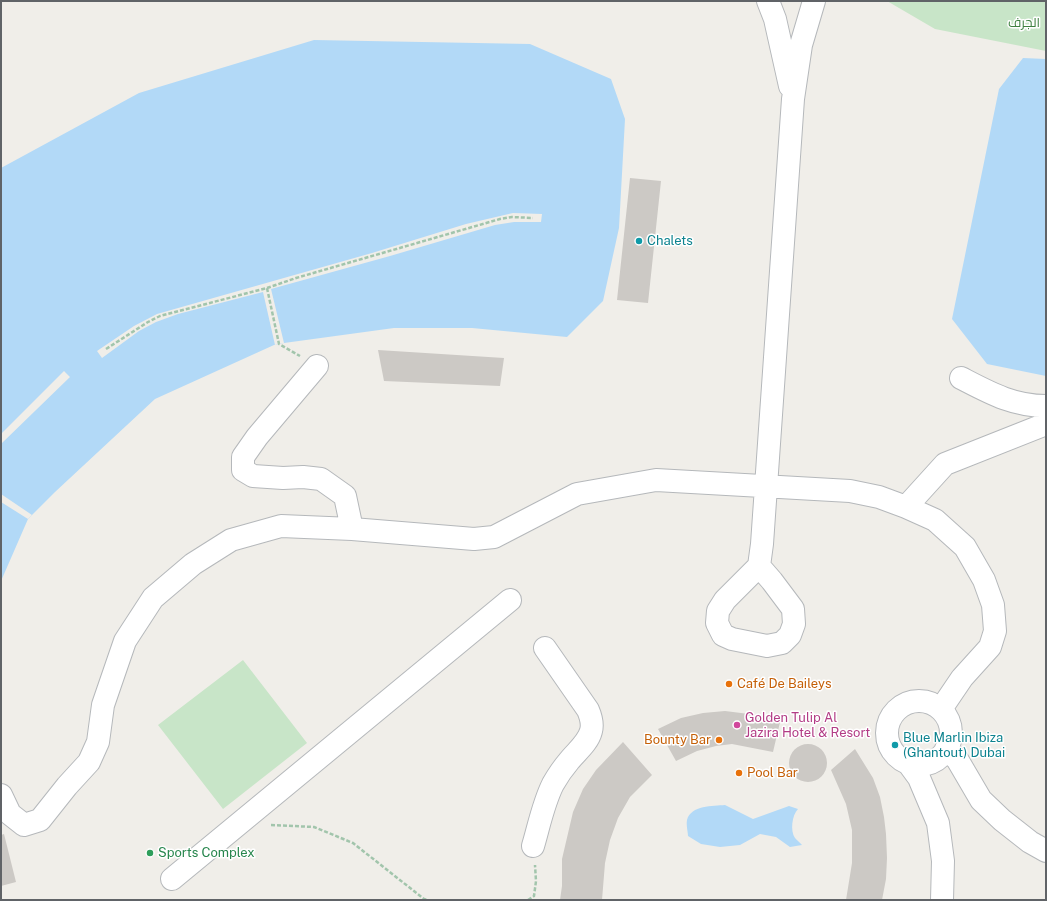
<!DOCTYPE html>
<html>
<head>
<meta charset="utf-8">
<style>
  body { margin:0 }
  #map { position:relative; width:1047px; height:901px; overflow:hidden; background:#f0eee9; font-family:"Public Sans",sans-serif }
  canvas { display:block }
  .frame { position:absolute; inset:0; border:2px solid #606367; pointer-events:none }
</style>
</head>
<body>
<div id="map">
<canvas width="1047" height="901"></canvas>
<div class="frame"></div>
</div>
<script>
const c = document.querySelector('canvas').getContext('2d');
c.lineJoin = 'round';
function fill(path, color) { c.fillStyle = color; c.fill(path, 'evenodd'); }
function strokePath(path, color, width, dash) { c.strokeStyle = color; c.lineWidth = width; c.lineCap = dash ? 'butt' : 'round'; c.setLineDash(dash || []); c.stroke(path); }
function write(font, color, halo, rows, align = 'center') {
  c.font = font + ' "Public Sans",Cairo,sans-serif'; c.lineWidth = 3; c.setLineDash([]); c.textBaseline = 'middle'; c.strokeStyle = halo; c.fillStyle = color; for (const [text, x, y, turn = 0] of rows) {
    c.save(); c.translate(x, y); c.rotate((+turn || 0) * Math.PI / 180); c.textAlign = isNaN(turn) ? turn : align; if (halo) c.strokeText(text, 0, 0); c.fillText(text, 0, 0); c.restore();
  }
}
fill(new Path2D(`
  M887,1H1046V51L935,29Z
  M243,660L307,743L223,809L158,725Z`), '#c8e5c8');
fill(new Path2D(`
  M314,40L530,44L611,79L625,119L619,228L603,301L567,337L472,328H394L284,343L274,345L155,399L55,492L28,519L1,581V168L139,93Z
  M1023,58L1046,59V376L987,364L952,319L999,89Z
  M725,805L753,819L789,806L798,809C792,815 790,831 795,838C797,840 800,843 802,845L790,847L776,837L760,834L740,845L720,847L701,844L688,836C688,832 686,825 687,820C691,805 713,806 725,805Z`), '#b2d9f7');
fill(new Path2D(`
  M513,213L542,214L541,222H514L495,225L390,256L271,289L284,343L275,345L263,292L178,314L156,322L139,331L102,358L97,351L134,326L157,314L372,253L466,224Z
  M64,371L70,377L1,444V434Z
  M1,494L32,515L28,519L1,502Z`), '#f0eee9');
fill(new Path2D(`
  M630,178L661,181L648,303L617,300Z
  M378,350L504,358L500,386L384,381Z
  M725,711L781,718L773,752L732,744L716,746L697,751L676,761L658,729L681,718L703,713Z
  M623,742L652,775L630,797L618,818L610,840L605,863L602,900H560L562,886V859L573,812L583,789L596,770Z
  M789 763a19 19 0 1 1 38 0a19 19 0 1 1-38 0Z
  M855,749L873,778L880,797L884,817L886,834L887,858L886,879L882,900H846L852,863V830L846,804L831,770Z
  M4,834L16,882L1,886V835Z`), '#ccc9c5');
const minor = new Path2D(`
  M768,1L775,19L790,86
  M317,366L257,437L243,457V470L253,476L283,478L303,477L321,479L345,496L352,529
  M961,378C990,393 1013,406 1046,406
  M906,507L945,464L1046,424
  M759,566L772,581L793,609L794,624L790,635L782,643L767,646L732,639L723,635L717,623L718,611L725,600L759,566L762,544L793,99L801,45L814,1
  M887 733a32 32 0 1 1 64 0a32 32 0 1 1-64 0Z
  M946,749L957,759L981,800L1002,820L1030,842L1046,851
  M908,763L919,778L938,823L943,861L942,900
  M1,795L10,814L24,825L40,820L67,786L89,762L98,742L103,705L125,641L153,598L193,564L231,540L281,526L352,529L474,539L494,537L577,494L656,480L850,491L879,497L906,507L935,520L965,547L984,580L993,605L995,631L990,647L962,678L941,709
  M533,846C539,826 543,804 553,784C557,777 563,768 569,761C576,752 588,743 591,731C593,724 591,717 588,710L545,648
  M172,879L510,600`);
strokePath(minor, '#b5b8bb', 24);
strokePath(new Path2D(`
  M267,288L296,278L500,219L512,217L533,218
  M106,349L148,322L160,316L267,288L279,344L300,356
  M271,825L314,827L353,843L424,899L427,900
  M528,900L534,896L536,881L535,865`), '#a2c5ac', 2.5, [4, 2]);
strokePath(minor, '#fff', 22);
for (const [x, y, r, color] of [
  [639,241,4,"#0f9aa8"],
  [729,684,4,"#e8710a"],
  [737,725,4,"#d1479c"],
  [719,740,4,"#e8710a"],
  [895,745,4,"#0f9aa8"],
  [739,773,4,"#e8710a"],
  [150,853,4,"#2e9e5b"]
]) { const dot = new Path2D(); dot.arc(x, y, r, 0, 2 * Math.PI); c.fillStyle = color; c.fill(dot); strokePath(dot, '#fff', 1.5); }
write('13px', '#3e8040', '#fff', [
  ["الجرف",1024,23]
]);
write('13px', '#0d838f', '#fff', [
  ["Chalets",647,241],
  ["Blue Marlin Ibiza",903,738],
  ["(Ghantout) Dubai",903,753]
], 'left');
write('13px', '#c56008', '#fff', [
  ["Café De Baileys",737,684],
  ["Bounty Bar",711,740,"right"],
  ["Pool Bar",747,773]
], 'left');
write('13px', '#b23c85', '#fff', [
  ["Golden Tulip Al",745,718],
  ["Jazira Hotel & Resort",745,733]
], 'left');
write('13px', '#27864d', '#fff', [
  ["Sports Complex",158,853]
], 'left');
</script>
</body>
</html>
